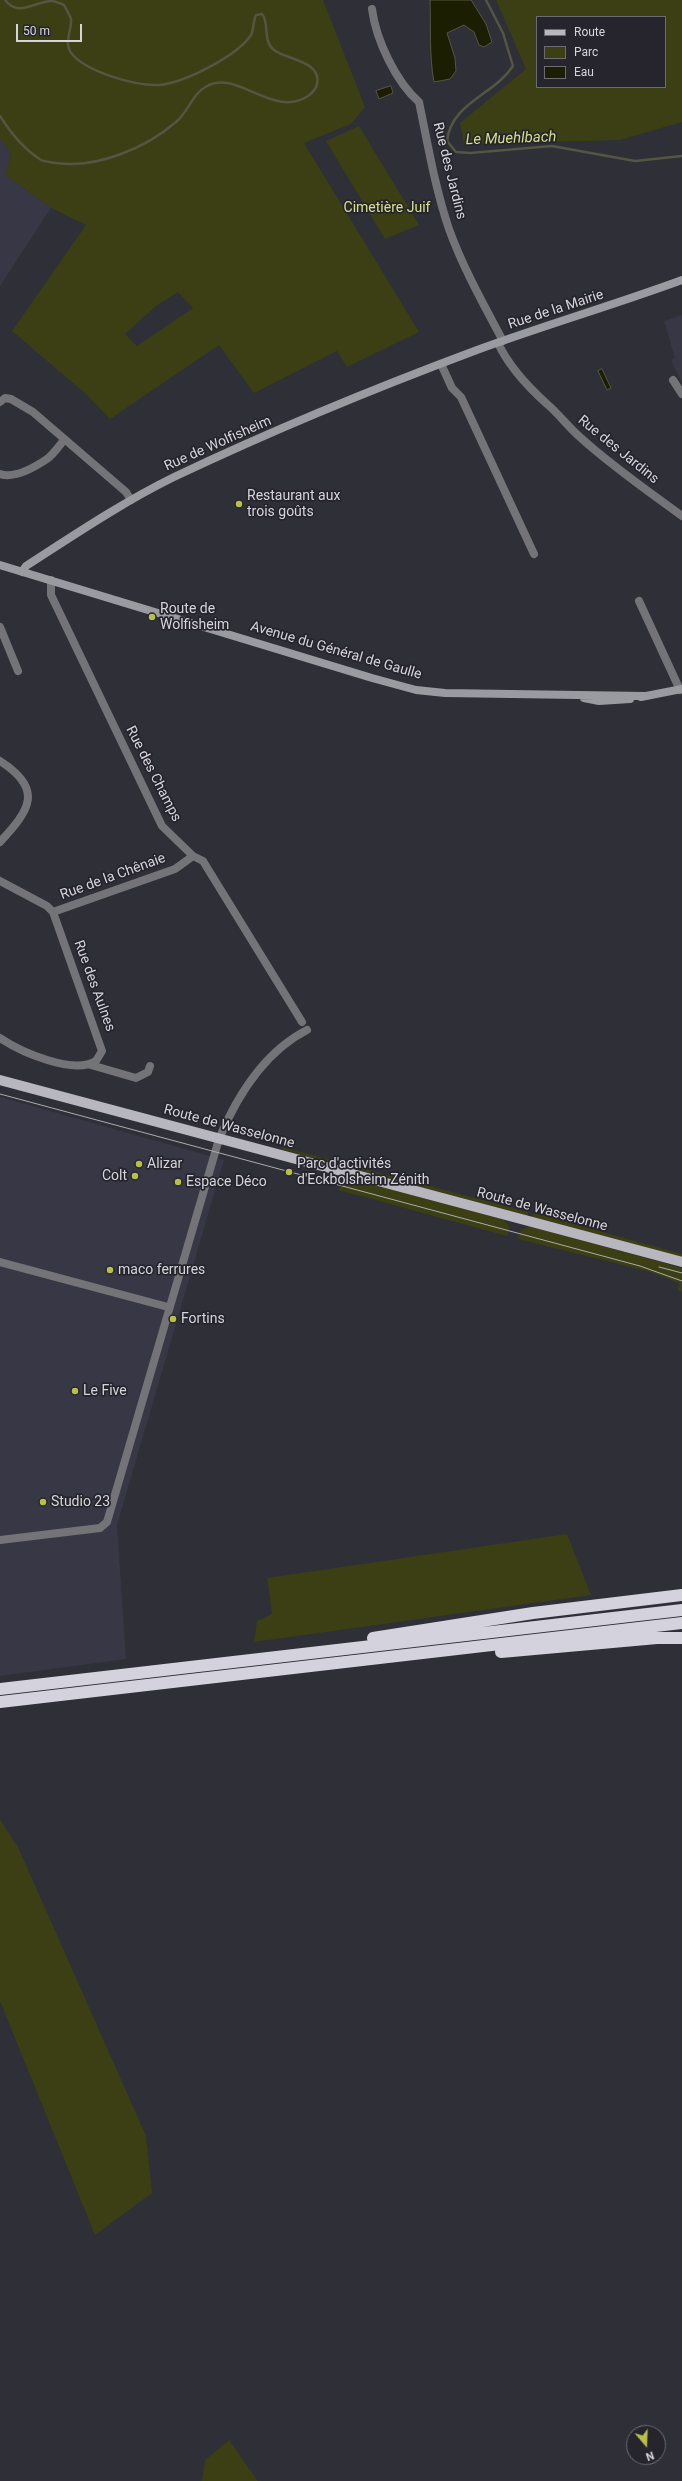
<!DOCTYPE html>
<html>
<head>
<meta charset="utf-8">
<style>
  body { margin:0 }
  #map { position:relative; width:682px; height:2481px; overflow:hidden; background:#2f2f37; font-family:Roboto,sans-serif }
  canvas { display:block }
  .legend { position:absolute; left:536px; top:16px; width:130px; height:72px; box-sizing:border-box; background:#26252d; border:1px solid #6c6b72; margin:0; padding:5px 7px; list-style:none; font-size:12px; color:#d5d4da }
  .legend li { display:flex; align-items:center; gap:8px; height:20px }
  .legend b { width:20px; border:1px solid #6c6b72 }
  .north { position:absolute; left:626px; top:2425px; width:40px; height:40px; box-sizing:border-box; background:#26252d; border:1px solid #6c6b72; border-radius:50%; rotate:161deg; font-size:11px; font-weight:700; line-height:16px; text-align:center; color:#d5d4da }
  .north::after { content:''; display:block; margin:auto; width:14px; height:18px; background:#b8c147; clip-path:polygon(50% 0,100% 100%,50% 72%,0 100%) }
  .scale { position:absolute; left:16px; top:24px; width:66px; height:18px; box-sizing:border-box; border:2px solid #d5d4da; border-top:0; padding-left:5px; font-size:12px; line-height:14px; white-space:nowrap; color:#d5d4da; -webkit-text-stroke:3px #26252d; paint-order:stroke }
</style>
</head>
<body>
<div id="map">
<canvas width="682" height="2481"></canvas>
<ul class="legend">
<li><b style="height:5px;background:#b8b7c0"></b>Route</li>
<li><b style="height:11px;background:#3c3f13"></b>Parc</li>
<li><b style="height:11px;background:#1c1e01"></b>Eau</li>
</ul>
<div class="north">N</div>
<div class="scale">50 m</div>
</div>
<script>
const c = document.querySelector('canvas').getContext('2d');
c.lineJoin = 'round';
function fill(path, color) { c.fillStyle = color; c.fill(path, 'evenodd'); }
function strokePath(path, color, width, dash) { c.strokeStyle = color; c.lineWidth = width; c.lineCap = dash ? 'butt' : 'round'; c.setLineDash(dash || []); c.stroke(path); }
function write(font, color, halo, rows, align = 'center') {
  c.font = font + ' Roboto,sans-serif'; c.lineWidth = 3.5; c.setLineDash([]); c.textBaseline = 'middle'; c.strokeStyle = halo; c.fillStyle = color; for (const [text, x, y, turn = 0] of rows) {
    c.save(); c.translate(x, y); c.rotate((+turn || 0) * Math.PI / 180); c.textAlign = isNaN(turn) ? turn : align; if (halo) c.strokeText(text, 0, 0); c.fillText(text, 0, 0); c.restore();
  }
}
fill(new Path2D(`
  M0,138L11,153L6,175L51,208L0,286Z
  M682,315V383L671,360L675,358L664,321Z
  M0,1097L224,1160L117,1525L126,1659L0,1676Z`), '#383746');
fill(new Path2D(`
  M0,0H323L365,107L351,124L304,143L419,332L347,367L337,351L254,393L219,345L110,419L86,394L12,331L86,225L51,208L6,175L11,153L0,138ZM178,292L193,308L137,346L125,334L156,306Z
  M496,0H682V122L620,140L464,144L460,123L526,69ZM537,17H665V87H537Z
  M359,126L419,225L385,239L326,141Z
  M282,1147L528,1212V1216L281,1149Z
  M343,1175L503,1219L510,1227L507,1236L339,1190Z
  M534,1213L682,1254V1258L531,1217Z
  M530,1226L682,1268V1292L678,1290L679,1283L647,1271L518,1239L521,1230Z
  M567,1534L591,1595L254,1642L257,1621L272,1614L267,1578Z
  M0,1820L18,1847L146,2136L152,2193L95,2235L0,2001Z
  M229,2440L258,2481H202L205,2460Z`), '#3c3f13');
const water = new Path2D(`
  M430,0H471L486,24L492,42L484,47L479,45L474,32L464,25L447,33L455,58L456,71L450,79L434,82C429,55 431,28 430,0Z
  M391,86L393,93L379,99L376,91Z
  M602,369L611,388L607,390L598,371Z`);
fill(water, '#1c1e01');
strokePath(water, '#545542', 1);
strokePath(new Path2D(`
  M486,0L503,33L513,66C494,95 451,103 447,141L456,152L470,153L552,146L635,161L682,156
  M0,116C10,132 25,150 41,160C45,162 52,162 56,163C96,169 146,148 176,122C189,111 192,94 207,86C237,69 273,119 308,96C312,93 316,90 317,84C322,61 287,60 274,50C262,41 270,23 262,14L256,15C253,21 254,29 251,35C237,56 184,83 159,85C135,86 87,72 72,54C63,44 72,30 71,19C70,15 66,9 64,5C61,4 56,1 52,1C35,1 19,18 5,0`), '#545542', 2.5);
strokePath(new Path2D(`
  M372,9C376,40 396,82 419,102C428,145 435,188 449,229C463,268 484,305 503,341
  M498,343C509,367 527,386 547,404C559,414 569,428 581,438C613,467 648,491 682,516
  M441,364L452,388L461,397L534,554
  M673,380L682,394
  M0,402L5,398L11,399L33,412L126,492L131,500
  M0,474C14,479 35,467 47,459C53,455 59,446 64,440
  M51,580V595L162,826L193,856L203,861L302,1022
  M639,601L680,690
  M0,627L18,671
  M0,761C44,789 30,810 0,842
  M0,881L47,906L53,912L102,1051L96,1061C73,1075 21,1052 0,1038
  M53,912L175,869L193,856
  M91,1065L136,1078L148,1072L150,1066
  M0,1262L168,1307
  M0,1540L100,1528L107,1522L219,1139C237,1096 264,1052 307,1030`), '#747478', 8);
strokePath(new Path2D(`
  M0,565L372,678L416,690L445,693L645,696
  M22,572L26,566C74,535 123,502 174,477C273,430 375,388 477,350C545,325 614,305 682,280
  M641,697L682,689
  M584,698L599,701L630,699`), '#9a9aa1', 8);
strokePath(new Path2D(`
  M0,1080L682,1262`), '#b8b7c0', 10);
strokePath(new Path2D(`
  M373,1638L533,1613L682,1595
  M501,1652L657,1638H682
  M0,1689L682,1610
  M0,1702L682,1623`), '#d3d2dd', 12);
strokePath(new Path2D(`
  M0,1094L640,1266L682,1281
  M659,1267L682,1273`), '#acabb2', 1);
for (const [x, y, r, color] of [
  [239,504,4,"#b8c147"],
  [152,617,4,"#b8c147"],
  [139,1164,4,"#b8c147"],
  [289,1172,4,"#b8c147"],
  [135,1176,4,"#b8c147"],
  [178,1182,4,"#b8c147"],
  [110,1270,4,"#b8c147"],
  [173,1319,4,"#b8c147"],
  [75,1391,4,"#b8c147"],
  [43,1502,4,"#b8c147"]
]) { const dot = new Path2D(); dot.arc(x, y, r, 0, 2 * Math.PI); c.fillStyle = color; c.fill(dot); strokePath(dot, '#26252d', 1.5); }
write('14px', '#d5d4da', '#26252d', [
  ["Rue des Jardins",449,171,76],
  ["Rue de la Mairie",556,310,-18],
  ["Rue de Wolfisheim",218,444,-24],
  ["Rue des Jardins",618,450,39],
  ["Avenue du Général de Gaulle",336,651,16],
  ["Rue des Champs",153,774,63],
  ["Rue de la Chênaie",113,877,-20],
  ["Rue des Aulnes",94,986,70],
  ["Route de Wasselonne",229,1127,15],
  ["Route de Wasselonne",542,1210,15]
]);
write('14px', '#d8e088', '#26252d', [
  ["Cimetière Juif",387,208]
]);
write('14px', '#d5d4da', '#26252d', [
  ["Restaurant aux",247,496],
  ["trois goûts",247,512],
  ["Route de",160,609],
  ["Wolfisheim",160,625],
  ["Alizar",147,1164],
  ["Parc d'activités",297,1164],
  ["d'Eckbolsheim Zénith",297,1180],
  ["Colt",127,1176,"right"],
  ["Espace Déco",186,1182],
  ["maco ferrures",118,1270],
  ["Fortins",181,1319],
  ["Le Five",83,1391],
  ["Studio 23",51,1502]
], 'left');
write('italic 15px', '#d4dc85', '#26252d', [
  ["Le Muehlbach",511,139,-2]
]);
</script>
</body>
</html>
